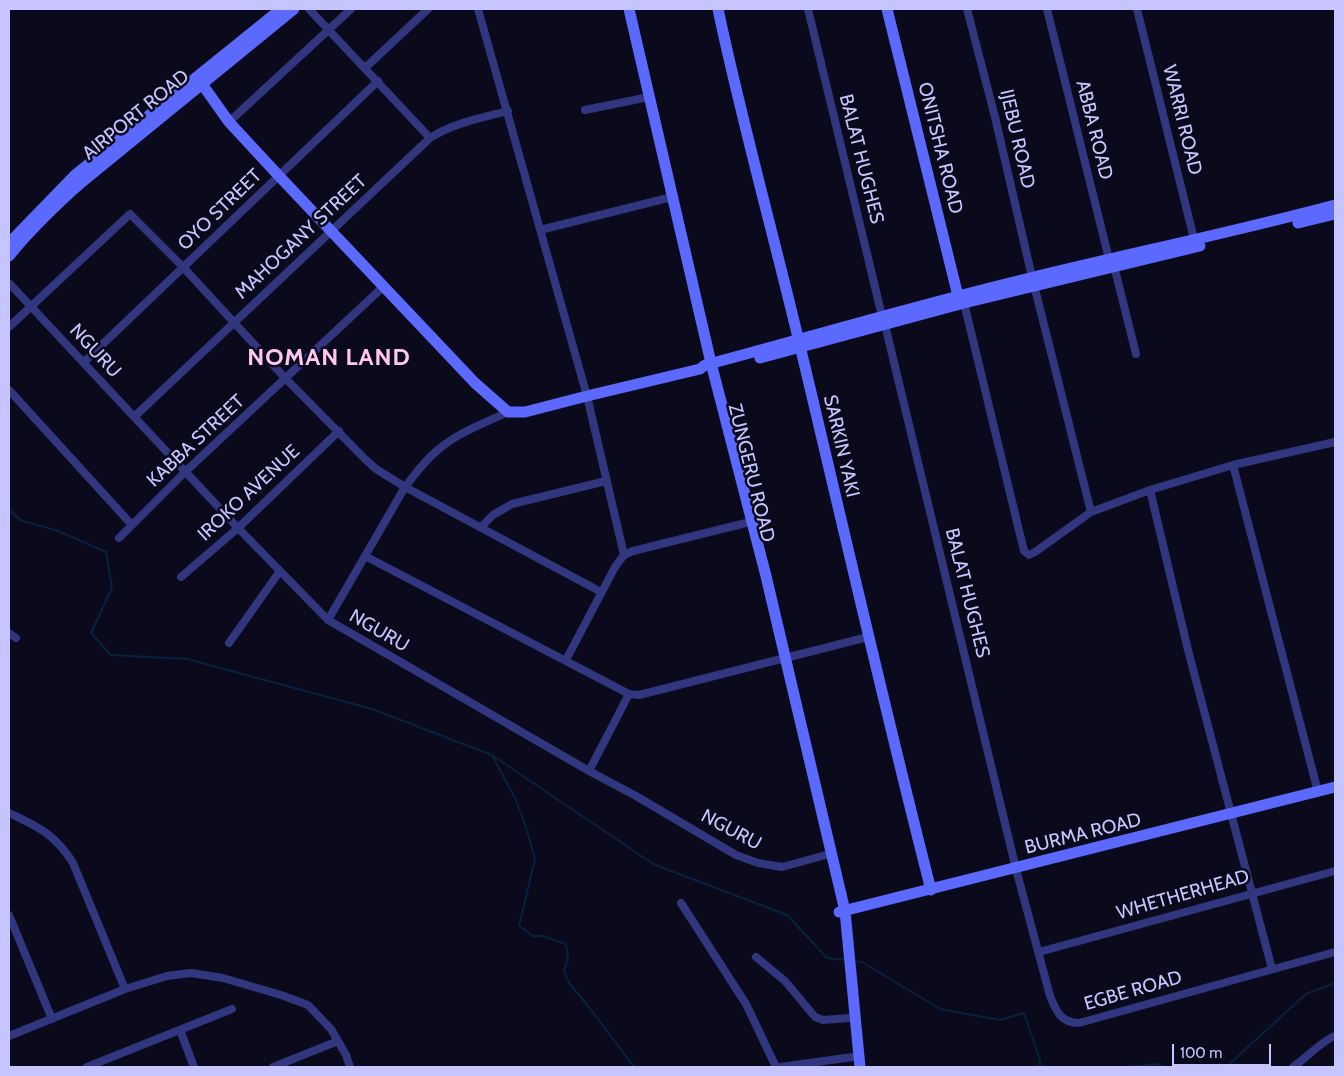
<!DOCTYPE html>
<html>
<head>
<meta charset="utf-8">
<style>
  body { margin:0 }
  #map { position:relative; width:1344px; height:1076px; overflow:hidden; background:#0b0a1c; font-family:Cabin,sans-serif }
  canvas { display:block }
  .frame { position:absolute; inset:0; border:10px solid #c6c5ff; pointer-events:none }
  .scale { position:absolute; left:1172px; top:1044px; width:99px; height:22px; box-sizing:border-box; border:2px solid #c6c5ff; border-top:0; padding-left:6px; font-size:15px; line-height:18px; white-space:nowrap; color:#c6c5ff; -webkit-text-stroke:4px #0b0a1c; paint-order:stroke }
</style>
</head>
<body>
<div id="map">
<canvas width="1344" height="1076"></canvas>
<div class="frame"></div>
<div class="scale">100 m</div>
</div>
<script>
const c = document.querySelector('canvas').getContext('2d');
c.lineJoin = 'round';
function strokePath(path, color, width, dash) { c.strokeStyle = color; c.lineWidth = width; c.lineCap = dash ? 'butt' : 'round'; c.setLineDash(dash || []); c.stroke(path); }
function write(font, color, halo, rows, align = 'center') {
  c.font = font + ' Cabin,sans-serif'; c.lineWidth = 5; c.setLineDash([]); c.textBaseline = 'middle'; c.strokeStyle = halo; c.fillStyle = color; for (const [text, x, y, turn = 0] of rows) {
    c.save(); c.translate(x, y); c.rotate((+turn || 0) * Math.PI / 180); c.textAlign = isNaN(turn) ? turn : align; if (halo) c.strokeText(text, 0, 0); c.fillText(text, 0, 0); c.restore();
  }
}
strokePath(new Path2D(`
  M9,509L20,520L58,531L106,552L112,588L91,633L111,655L187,659L372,709L492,755L653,864L787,915L827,958L846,960
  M493,757L515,798L526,827L535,859L519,926L533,936H543L566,944L568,958L564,971L569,983L588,1006L634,1067
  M853,961L862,962L940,1009L1000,1020L1024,1013L1040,1060V1067
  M1127,1067L1157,1064L1163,1067
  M1226,1067L1306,994L1335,983`), '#07213e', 2);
strokePath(new Path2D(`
  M309,9L430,138
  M478,9L587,396L624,555
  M808,9L882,316
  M967,9L995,117L1032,277
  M1047,9L1109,259
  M1137,9L1194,239
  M365,68L428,9
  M585,110L644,98
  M229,122L351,9
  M540,230L668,198
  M1114,266L1136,354
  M9,283L238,528L328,620L589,771L636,796L736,855L758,863L782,867L826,855
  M1034,285L1091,512
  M964,303L1024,551L1029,555L1035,552L1091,512L1150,490L1233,465L1335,442
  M885,325L1016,869L1050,996C1056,1011 1061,1023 1079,1023L1335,952
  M9,327L130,214L183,267L286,379L365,459L376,469L405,487L601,592
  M84,362L378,81
  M9,390L132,525
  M134,417L430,138C453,123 481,118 508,111
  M1233,465L1318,792
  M1150,490L1188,650L1272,969
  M481,527L493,515L512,504L606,481
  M119,538L186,471L384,286
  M365,556L629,694L639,695L868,637
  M181,577L238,528L339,431
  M328,620L405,487C415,474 426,459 439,449C459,432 485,423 508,412
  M9,633L16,638
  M229,643L280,571
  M566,660L615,567L624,555L633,551L746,523
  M589,771L629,694
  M9,813C38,827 55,834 73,863L125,989
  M681,903L746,1004L776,1067
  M9,915L52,1019
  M1039,952L1335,871
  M756,957L785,981L815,1017L823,1020L850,1018
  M180,1030L194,1067
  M9,1036L125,989L167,976L191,973L223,978L281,995L308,1005L331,1029L346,1055L350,1067
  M87,1067L232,1009
  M273,1067L338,1041
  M780,1067L853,1057
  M1293,1067C1305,1059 1324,1039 1335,1036`), '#31367f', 8);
strokePath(new Path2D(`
  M629,9L711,363L766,576L845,911L860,1067
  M718,9C742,123 774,236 801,350C844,530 885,711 931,890
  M887,9L958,296
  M202,84L229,122L279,176L475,383L508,412H525L587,396L700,369L705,365C814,336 921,304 1030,278C1132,253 1234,232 1335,205
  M1298,223L1335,214
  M9,243L75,175L281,9
  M9,256C31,229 56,205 82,182L294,9
  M760,358L964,303L1200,246
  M839,912L1335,787`), '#5c69ff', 11);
write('19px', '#c6c5ff', '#0b0a1c', [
  ["AIRPORT ROAD",136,115,-39],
  ["WARRI ROAD",1182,120,76],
  ["ABBA ROAD",1094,130,76],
  ["IJEBU ROAD",1017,139,77],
  ["ONITSHA ROAD",940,148,76],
  ["BALAT HUGHES",861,159,76],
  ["OYO STREET",220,210,-44],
  ["MAHOGANY STREET",301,237,-43],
  ["NGURU",95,351,47],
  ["KABBA STREET",196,441,-43],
  ["SARKIN YAKI",841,446,77],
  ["ZUNGERU ROAD",751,473,76],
  ["IROKO AVENUE",249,493,-43],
  ["BALAT HUGHES",967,593,76],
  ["NGURU",379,631,30],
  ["NGURU",731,830,28],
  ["BURMA ROAD",1083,834,-14],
  ["WHETHERHEAD",1183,895,-16],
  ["EGBE ROAD",1133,991,-16]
]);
c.letterSpacing = '1px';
write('bold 24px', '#ffc7f0', '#0b0a1c', [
  ["NOMAN LAND",329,358]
]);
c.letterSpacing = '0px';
</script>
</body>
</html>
